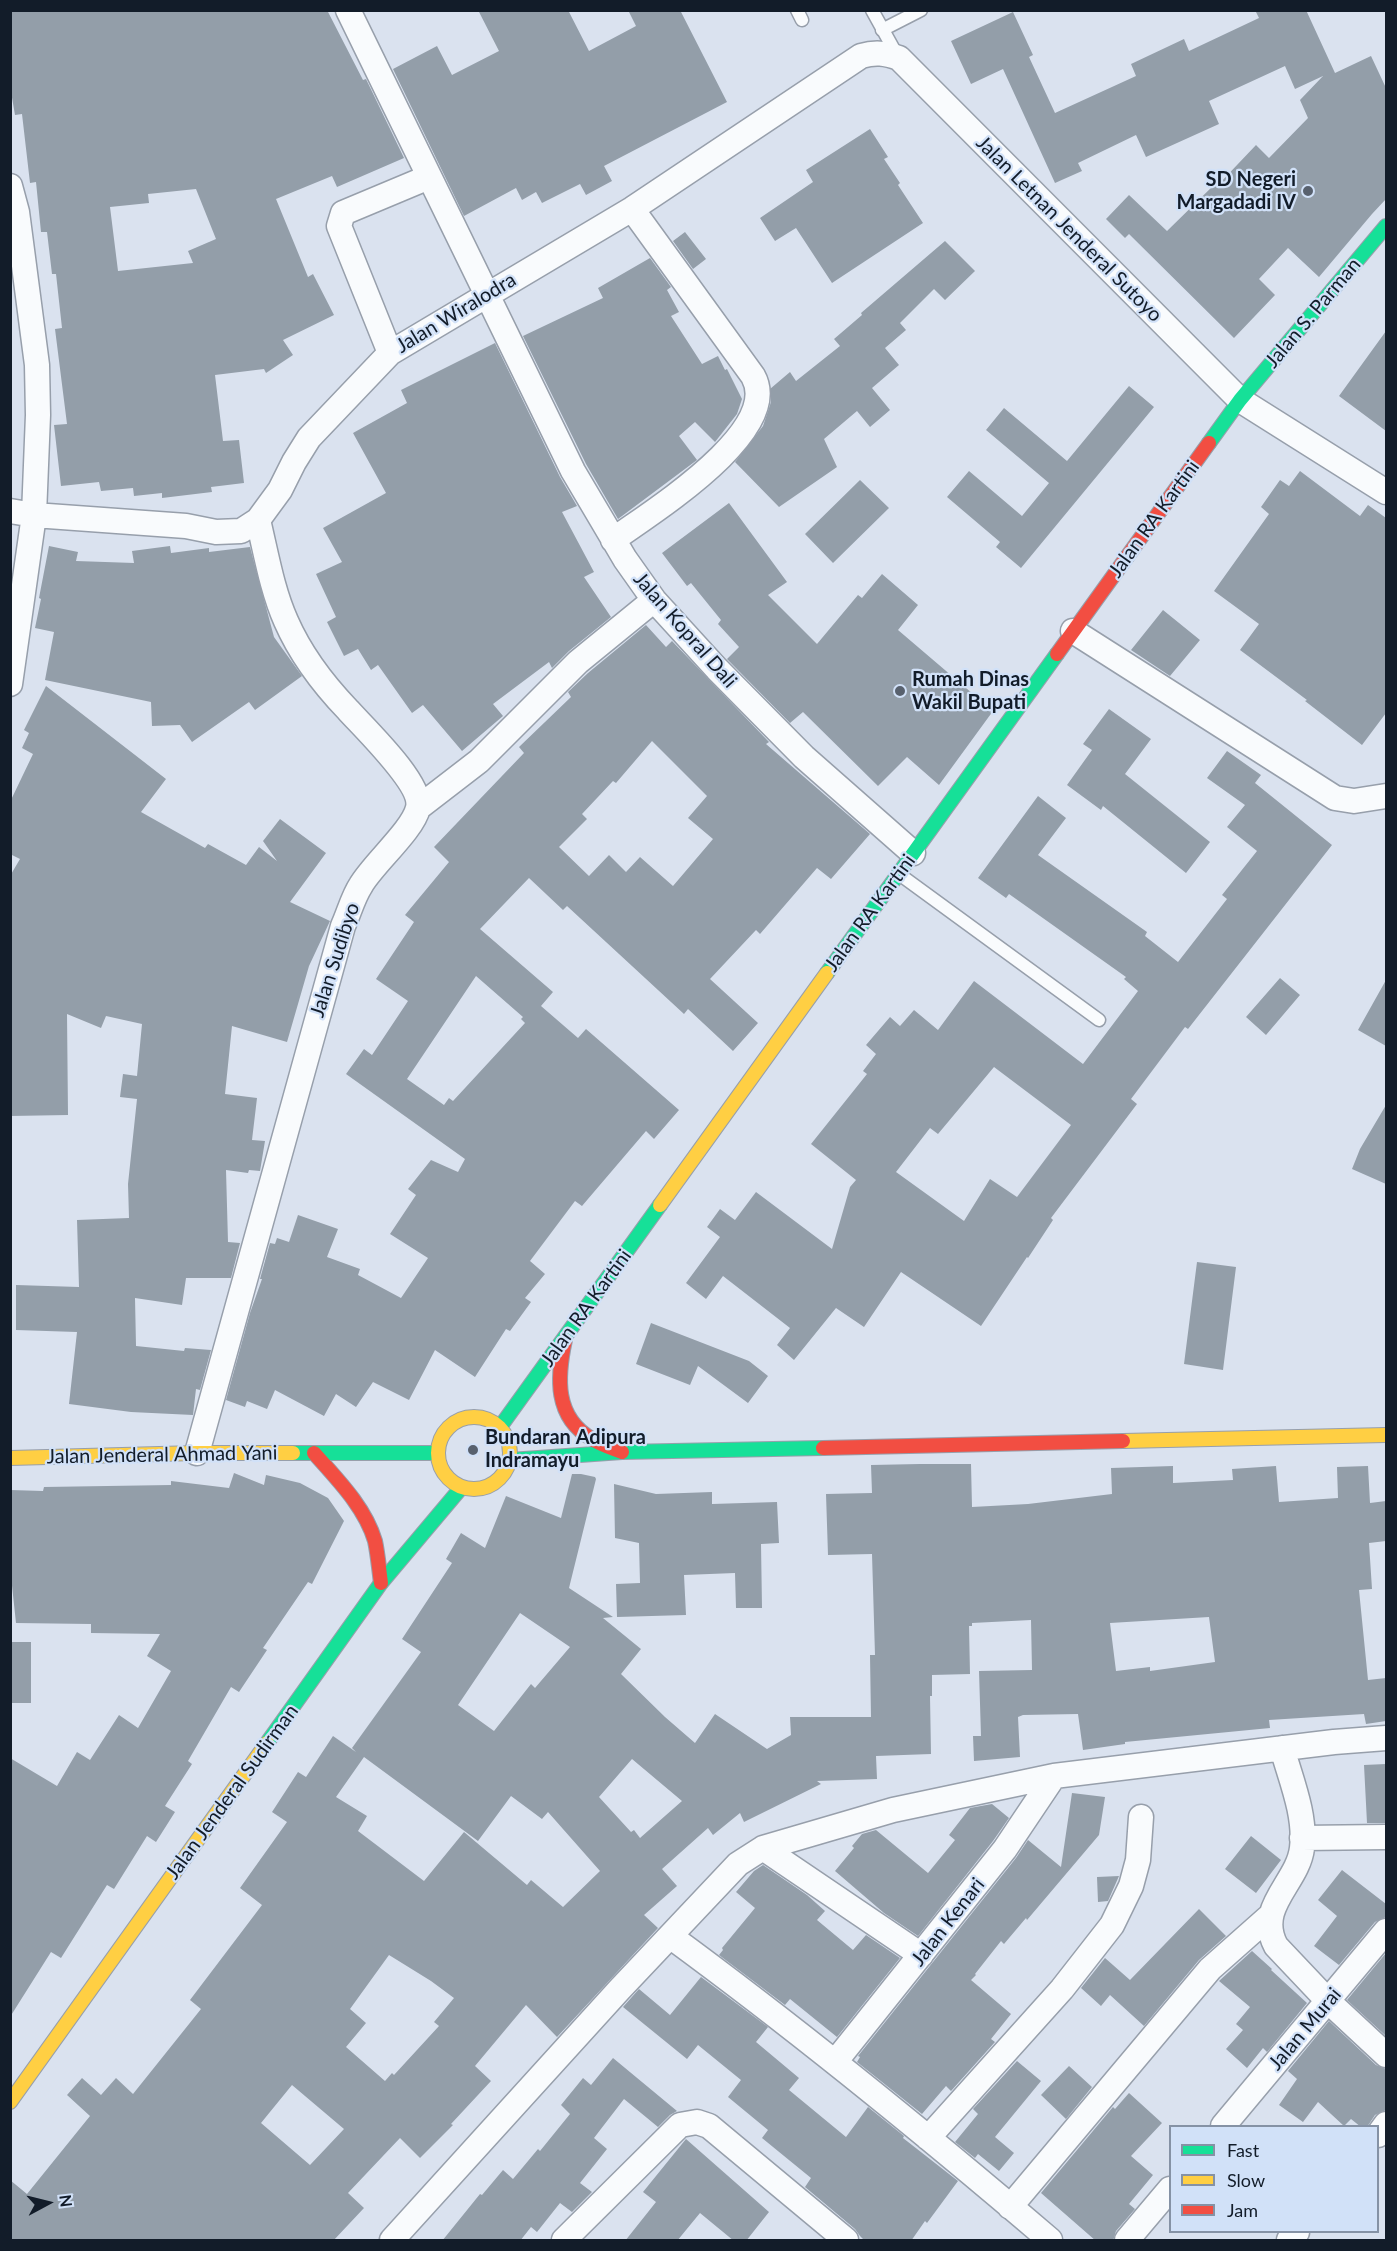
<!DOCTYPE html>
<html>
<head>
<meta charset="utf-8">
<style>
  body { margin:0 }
  #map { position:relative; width:1397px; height:2251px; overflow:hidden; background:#dae2ef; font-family:Lato,sans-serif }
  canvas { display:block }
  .frame { position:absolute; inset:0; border:12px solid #121c29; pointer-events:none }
  .legend { position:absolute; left:1169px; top:2125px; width:210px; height:108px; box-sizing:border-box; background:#d1e1f8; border:2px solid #8592a5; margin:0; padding:8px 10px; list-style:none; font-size:18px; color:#121c29 }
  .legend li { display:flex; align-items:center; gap:12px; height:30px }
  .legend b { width:30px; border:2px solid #8592a5 }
  .north { position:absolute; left:18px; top:2173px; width:60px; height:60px; -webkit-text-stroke:4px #d1e1f8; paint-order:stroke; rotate:83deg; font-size:16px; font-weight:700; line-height:24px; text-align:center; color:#121c29 }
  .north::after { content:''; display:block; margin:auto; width:21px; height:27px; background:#121c29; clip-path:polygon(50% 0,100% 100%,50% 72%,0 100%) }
</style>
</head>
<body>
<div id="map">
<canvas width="1397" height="2251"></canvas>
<div class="frame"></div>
<ul class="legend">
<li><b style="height:8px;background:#16e098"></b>Fast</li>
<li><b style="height:8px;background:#ffcf43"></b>Slow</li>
<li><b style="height:8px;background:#f24e42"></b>Jam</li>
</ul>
<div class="north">N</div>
</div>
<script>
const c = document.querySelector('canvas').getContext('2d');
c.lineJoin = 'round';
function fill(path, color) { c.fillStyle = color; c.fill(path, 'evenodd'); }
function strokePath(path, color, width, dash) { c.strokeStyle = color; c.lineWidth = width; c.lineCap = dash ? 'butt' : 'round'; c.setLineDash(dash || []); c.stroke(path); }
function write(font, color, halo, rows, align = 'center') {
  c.font = font + ' Lato,sans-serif'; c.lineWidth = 4.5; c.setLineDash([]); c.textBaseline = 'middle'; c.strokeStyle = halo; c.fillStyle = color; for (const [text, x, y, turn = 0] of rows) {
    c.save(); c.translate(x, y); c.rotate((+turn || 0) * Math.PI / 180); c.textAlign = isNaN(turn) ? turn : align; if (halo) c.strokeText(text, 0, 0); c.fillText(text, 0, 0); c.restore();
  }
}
fill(new Path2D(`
  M10,10H327L363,80L366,79L404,158L337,187L332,176L276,199L308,277L313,274L334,315L283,340L293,355L266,373L264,369L215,375L223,441L239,440L244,483L211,487L212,492L162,498V493L134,496L133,488L101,491L99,482L61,486L54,425L67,424L55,329L62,328L56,274H52L47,232H41L36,182L30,183L22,114L15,115L10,86ZM196,189L216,239L188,251L193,263L118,271L110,207L149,203L148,194Z
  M478,10H568L589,51L636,26L628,10H680L727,102L604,166L612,181L586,195L580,184L542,203L536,192L522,200L516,188L464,216L393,69L437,46L452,75L499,51Z
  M1255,10H1306L1335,73L1371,56L1386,88V199L1372,214L1319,277L1288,248L1259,279L1275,295L1234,338L1129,234L1125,238L1106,219L1129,195L1167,231L1216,183L1218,185L1256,145L1269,158L1308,118L1300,100L1323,76L1295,89L1285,66L1209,101L1219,124L1146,157L1136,135L1078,163L1082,171L1055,183L1003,69L971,84L951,41L1013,12L1033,55L1029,57L1055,113L1136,76L1131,64L1184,39L1189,51L1259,18Z
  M870,129L888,157L884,159L900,183L898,185L923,223L832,283L796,228L775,241L760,218L813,182L806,170Z
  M685,232L706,259L693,269L673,241Z
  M945,241L975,271L945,300L934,289L900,323L906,330L885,348L899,365L872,388L890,410L870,427L857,411L824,439L837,467L779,507L735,462L763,426L771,402L770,389L790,372L796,381L840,346L834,339L862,315L861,313Z
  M650,258L671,287L667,290L679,312L671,316L702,364L718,356L725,370L727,369L742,399L737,414L715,442L695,422L679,436L697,460L618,519L586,464L523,336L603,298L598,288Z
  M1386,331V431L1339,396Z
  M495,343L560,477L577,506L562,512L594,572L584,577L611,617L569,651L552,668L549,662L493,704L503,716L462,751L423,705L412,713L378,665L371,670L358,649L344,656L327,622L336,617L316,574L342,562L323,528L386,493L353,433L407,403L401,390Z
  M1129,386L1154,407L1021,568L996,547L1000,542L947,497L969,471L1022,516L1049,483L986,430L1004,408L1067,461Z
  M1300,471L1360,516L1368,505L1386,518V713L1362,745L1305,701L1307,700L1240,650L1259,624L1214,591L1269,514L1261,507L1280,480L1289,486Z
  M860,480L889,508L833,563L805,534Z
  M729,503L787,582L768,595L817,644L858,595L862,598L882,574L918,605L898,630L993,711L939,785L907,757L878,786L803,712L790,723L727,659L739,647L718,624L721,620L691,583L687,586L662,553Z
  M49,546L78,552L76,561L134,563L132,551L170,546L171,553L209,548V552L250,547L274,637L302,676L255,710L249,702L192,742L180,725L152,726L151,702L45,680L54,632L35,628L41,599L39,598Z
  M1163,610L1200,640L1170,676L1131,650Z
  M646,625L666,647L672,641L769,742L766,744L870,834L831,879L817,868L760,934L756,930L710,979L758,1023L733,1051L688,1009L684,1014L567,906L563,910L529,878L480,929L553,992L541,1006L578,1038L586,1029L679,1110L654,1139L646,1131L582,1206L575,1201L530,1261L545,1274L525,1298L531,1302L510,1331L506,1329L475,1377L435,1350L409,1400L373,1382L356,1407L336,1394L324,1416L275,1390L267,1409L247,1401L245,1407L226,1400L250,1313L262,1279H260L270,1243L275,1244L277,1238L289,1242L298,1215L338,1229L327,1257L360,1269L358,1275L401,1298L428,1258L390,1234L416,1195L408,1189L431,1160L458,1172L465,1159L346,1074L364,1049L372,1055L408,1001L376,979L414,922L405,915L449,862L434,847L524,753L519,747L571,697L568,692L588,673ZM652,741L707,796L688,818L713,839L673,886L640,857L626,872L609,855L589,876L559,847L587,819L582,814L613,781L616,783ZM476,976L523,1017L521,1019L525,1023L453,1101L449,1098L444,1105L407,1079Z
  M46,686L166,779L141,812L205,848L208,844L246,865L259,847L277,861L263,841L280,819L326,853L290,902L330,921L309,966L287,1042L232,1026L225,1094L257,1098L252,1140L265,1141L260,1171L249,1170L248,1173L226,1170L228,1242L240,1243L231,1278H186L182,1305L135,1298L136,1346L184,1351L185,1348L211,1350L200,1390L196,1389L193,1415L131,1412L69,1404L77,1332L16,1330V1285L79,1287L77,1220L129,1218L128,1184L137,1099L120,1097L123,1074L137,1076L142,1024L106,1016L101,1028L67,1014L68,1115L10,1116V876L20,859L10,854V802L33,754L22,748L29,733L24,730Z
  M1109,709L1151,739L1125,774L1210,842L1186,873L1103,806L1101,810L1067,785L1092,750L1083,744Z
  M1227,751L1261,775L1255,783L1332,845L1188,1029L1185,1027L1131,1099L1137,1104L1051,1218L1053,1220L1028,1258L1027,1257L981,1326L901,1272L864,1327L836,1308L794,1360L777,1345L790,1328L723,1276L706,1299L686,1283L720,1237L707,1227L720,1209L735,1220L756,1192L832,1249L850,1187L856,1180L811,1144L867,1074L863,1071L876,1054L866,1045L890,1017L900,1026L914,1010L938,1030L974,981L1083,1064L1138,991L1124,979L1126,977L1009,894L1006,898L978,878L1038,796L1066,818L1038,855L1147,932L1145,936L1178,962L1227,899L1222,895L1257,851L1227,827L1245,805L1207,778ZM994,1067L1071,1125L1017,1197L990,1179L964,1221L896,1172L930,1128L938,1134Z
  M1280,978L1300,995L1266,1035L1246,1017Z
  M1386,980V1046L1358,1030Z
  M1386,1105V1184L1352,1169L1360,1149Z
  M1197,1262L1236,1267L1223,1370L1184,1364Z
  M651,1323L749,1361L768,1376L748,1403L698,1366L690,1385L636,1364Z
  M920,1464H971L972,1507L1028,1504L1112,1494L1111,1468L1173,1466V1483L1233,1480L1232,1469L1276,1466L1279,1502L1338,1498L1337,1467L1368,1466L1370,1503L1386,1501V1541L1369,1543L1372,1589L1359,1590L1368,1680L1386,1678V1721L1366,1724L1364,1714L1269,1720L1270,1728L1125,1742V1744L1083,1750L1078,1714L1023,1715L1018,1717L1020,1757L974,1761L973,1736H981L979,1671L1032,1670L1031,1620L972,1623V1626H969L970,1674L932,1675V1696H930L931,1754L876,1756L877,1779L817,1781L821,1784L744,1822L740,1813L713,1835L708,1828L662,1869L677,1886L644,1915L658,1928L557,2037L526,2005L475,2066L491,2081L451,2124L453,2125L420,2158L400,2138L348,2193L364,2208L333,2241H10V2180L27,2194L90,2116L67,2095L82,2078L101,2095L116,2078L133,2094L201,2009L190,2000L262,1905L240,1888L287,1822L272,1812L298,1772L306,1777L333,1736L356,1752L352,1748L421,1652L402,1639L452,1563L446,1559L461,1533L485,1548L506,1496L561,1518L572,1474H581L595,1477L596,1479L569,1588L613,1617L603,1618L641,1649L621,1674L665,1717L695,1743L715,1714L767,1749L791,1735L790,1717H871L870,1655H875L872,1554L828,1555L826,1494L872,1493L871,1465ZM520,1613L570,1647L535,1688L531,1684L494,1731L458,1705ZM1209,1617L1215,1662L1150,1671V1667L1116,1671L1110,1623ZM364,1757L478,1841L511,1796L542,1819L548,1812L600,1871L563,1907L531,1880L527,1885L464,1832L424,1881L358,1831L367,1816L336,1797ZM632,1759L682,1801L640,1838L634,1830L631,1832L599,1797ZM389,1955L431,1981L454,1998L434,2022L439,2026L394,2075L392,2073L385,2081L346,2047L366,2023L350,2009ZM292,2085L344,2129L310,2165L261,2123Z
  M234,1473L264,1485L266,1475L300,1483L328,1498L344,1521L312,1584L308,1582L263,1648L267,1650L239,1692L231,1687L188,1761L192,1764L165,1806L175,1812L156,1842L147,1836L114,1889L107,1885L61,1958L51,1952L10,2017V1758L57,1786L77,1752L90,1760L119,1715L138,1728L171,1671L147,1656L160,1634L91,1633V1624L16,1623L10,1567V1490L43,1491L44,1487L171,1485V1481L229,1488Z
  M614,1484L656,1494L712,1492V1504L777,1502L779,1543L761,1544L762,1608H736L735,1573L684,1575L686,1615L617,1617L616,1584L640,1583L639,1543L615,1538Z
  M10,1642H31V1703H10Z
  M1386,1764V1823H1367L1364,1765Z
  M1072,1793L1105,1797L1099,1835L1027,1920L1026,1918L1004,1944L1001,1941L975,1974L976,1975L971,1980L1011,2014L991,2039L995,2042L951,2091L946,2086L922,2114L857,2062L860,2057L858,2056L1016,1858L1028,1840L1061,1867Z
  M992,1804L1009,1818L993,1841L918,1936L884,1913L835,1871L854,1848L852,1846L862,1834L876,1830L928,1873L955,1840L949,1835L970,1808Z
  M1251,1836L1281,1860L1256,1893L1225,1869Z
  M763,1865L807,1895L825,1911L817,1920L853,1950L866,1935L900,1958L837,2037L790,1999L785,2005L719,1955L723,1950L722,1948L755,1908L736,1892L754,1871Z
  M1342,1870L1386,1904V1917L1375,1922L1339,1965L1314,1946L1337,1916L1318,1900Z
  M1119,1876L1108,1901L1098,1902L1097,1877Z
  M1199,1909L1226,1936L1199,1960L1144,2026L1110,1995L1101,2006L1081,1988L1105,1958L1130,1980Z
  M1252,1951L1272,1969L1271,1970L1307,2003L1267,2052L1263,2048L1247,2068L1226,2049L1243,2030L1236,2024L1250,2007L1219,1981Z
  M1386,1953V2036L1347,2000Z
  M701,1977L768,2027L756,2042L799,2078L789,2090L846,2137L868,2107L904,2136L903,2138L958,2181L927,2223L925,2221L911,2241H865L860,2236L855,2229L805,2187L811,2178L762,2138L768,2130L728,2097L741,2080L698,2045L687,2059L623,2007L639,1989L670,2015Z
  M1329,2021L1376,2065L1386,2069V2110L1375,2115L1367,2127H1361L1351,2119L1344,2126L1318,2102L1303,2122L1279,2105L1297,2079L1288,2071Z
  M613,2058L677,2111L670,2115L658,2127L624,2099L594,2138L607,2149L580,2183L592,2192L572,2212L560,2203L537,2232L531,2227L520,2241H442L480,2194L482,2195L503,2170L513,2179L538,2149L540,2151L570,2114L561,2105L583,2078L591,2085Z
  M1017,2061L1041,2081L995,2137L1014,2153L999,2171L978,2154L975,2158L955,2142L978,2114L973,2109Z
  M1069,2066L1092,2087L1066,2119L1041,2095Z
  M1129,2093L1162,2123L1131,2156L1153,2175L1129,2204L1135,2209L1116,2231L1113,2241H1096L1041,2193L1113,2107L1115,2109Z
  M686,2139L769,2212L746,2241H734L700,2213L677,2241H625L656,2202L643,2192Z`), '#939ea9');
const lane = new Path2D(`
  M797,10L802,20
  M872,10L898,57
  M882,30L921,10
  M899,874L1099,1020`);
const street = new Path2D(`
  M348,10L573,471L625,559L654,600L717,669L804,757L913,853
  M10,186L17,212L37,365L38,415L34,515L10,684
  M390,353L339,226L343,213L429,177
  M10,511L34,515L186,526L216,532L241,531L258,520L280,490L294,462L309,438L390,353L632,209L861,56C875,52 885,53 899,58L1240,400L1386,492
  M613,540C650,513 784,431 753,376L632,209
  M1073,631L1335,798L1354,801L1386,796
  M418,808L479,761L578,662L654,600
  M197,1453L343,926C349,913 353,897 361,885C373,864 413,830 418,808C423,784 364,728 348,710C324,685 300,653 286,621C272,590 266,553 258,520
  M1282,1748C1291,1780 1306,1815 1302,1848C1298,1883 1255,1907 1276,1946L1329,2002L1386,2055
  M1302,1838L1386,1837
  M763,1848L921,1955
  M670,1936C801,2032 927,2135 1050,2240
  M835,2062L1005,1849L1054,1776
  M1223,2126L1386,1931
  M1378,2135L1386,2124
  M928,2138L1062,1989L1112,1925L1131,1886L1138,1860L1141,1817
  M1010,2207L1210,1969L1271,1915
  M392,2240L619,1990L738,1864L763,1848L893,1810L1054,1776L1334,1742L1386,1738
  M564,2240L680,2125L697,2122L709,2126L846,2240
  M1127,2240L1170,2189
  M1289,2240L1297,2232`);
const fast = new Path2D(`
  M1209,443L1240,400L1386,226
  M827,973L1057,654
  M500,1427L660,1205
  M293,1453H437
  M510,1460L622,1452L823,1448
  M267,1743L381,1583L461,1488`);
const slow = new Path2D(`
  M660,1205L827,973
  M438 1453a36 36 0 1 1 72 0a36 36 0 1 1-72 0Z
  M1123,1441L1386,1435
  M10,1458L197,1453H293
  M10,2102L267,1743`);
const jam = new Path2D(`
  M1057,654L1209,443
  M565,1340C557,1377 554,1417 592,1439C601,1445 612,1448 622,1452
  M823,1448L1123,1441
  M314,1453C337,1479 365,1507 375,1541C378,1555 379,1569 381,1583`);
strokePath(lane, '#979fab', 15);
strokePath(street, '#979fab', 27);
strokePath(fast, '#979fab', 16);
strokePath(slow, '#979fab', 16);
strokePath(jam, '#979fab', 16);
strokePath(lane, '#f9fbfd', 12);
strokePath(street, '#f9fbfd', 24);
strokePath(fast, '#16e098', 14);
strokePath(slow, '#ffcf43', 14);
strokePath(jam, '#f24e42', 14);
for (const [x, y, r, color] of [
  [1308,191,6,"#58616e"],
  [900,691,6,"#58616e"],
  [473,1450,6,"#58616e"]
]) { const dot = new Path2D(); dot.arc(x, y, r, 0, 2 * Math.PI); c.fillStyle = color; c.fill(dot); strokePath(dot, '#d1e1f8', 2); }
write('bold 20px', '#121c29', '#d1e1f8', [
  ["SD Negeri",1296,180,"right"],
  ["Margadadi IV",1296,203,"right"],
  ["Rumah Dinas",912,680],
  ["Wakil Bupati",912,703],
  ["Bundaran Adipura",485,1438],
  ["Indramayu",485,1461]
], 'left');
write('20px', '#121c29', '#d1e1f8', [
  ["Jalan Letnan Jenderal Sutoyo",1069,229,45],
  ["Jalan Wiralodra",456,313,-31],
  ["Jalan S. Parman",1313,313,-50],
  ["Jalan RA Kartini",1154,519,-54],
  ["Jalan Kopral Dali",685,630,49],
  ["Jalan RA Kartini",870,913,-54],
  ["Jalan Sudibyo",335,960,-72],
  ["Jalan RA Kartini",586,1308,-54],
  ["Jalan Jenderal Ahmad Yani",162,1455,-1],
  ["Jalan Jenderal Sudirman",232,1792,-54],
  ["Jalan Kenari",948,1922,-52],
  ["Jalan Murai",1305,2029,-50]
]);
</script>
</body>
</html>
